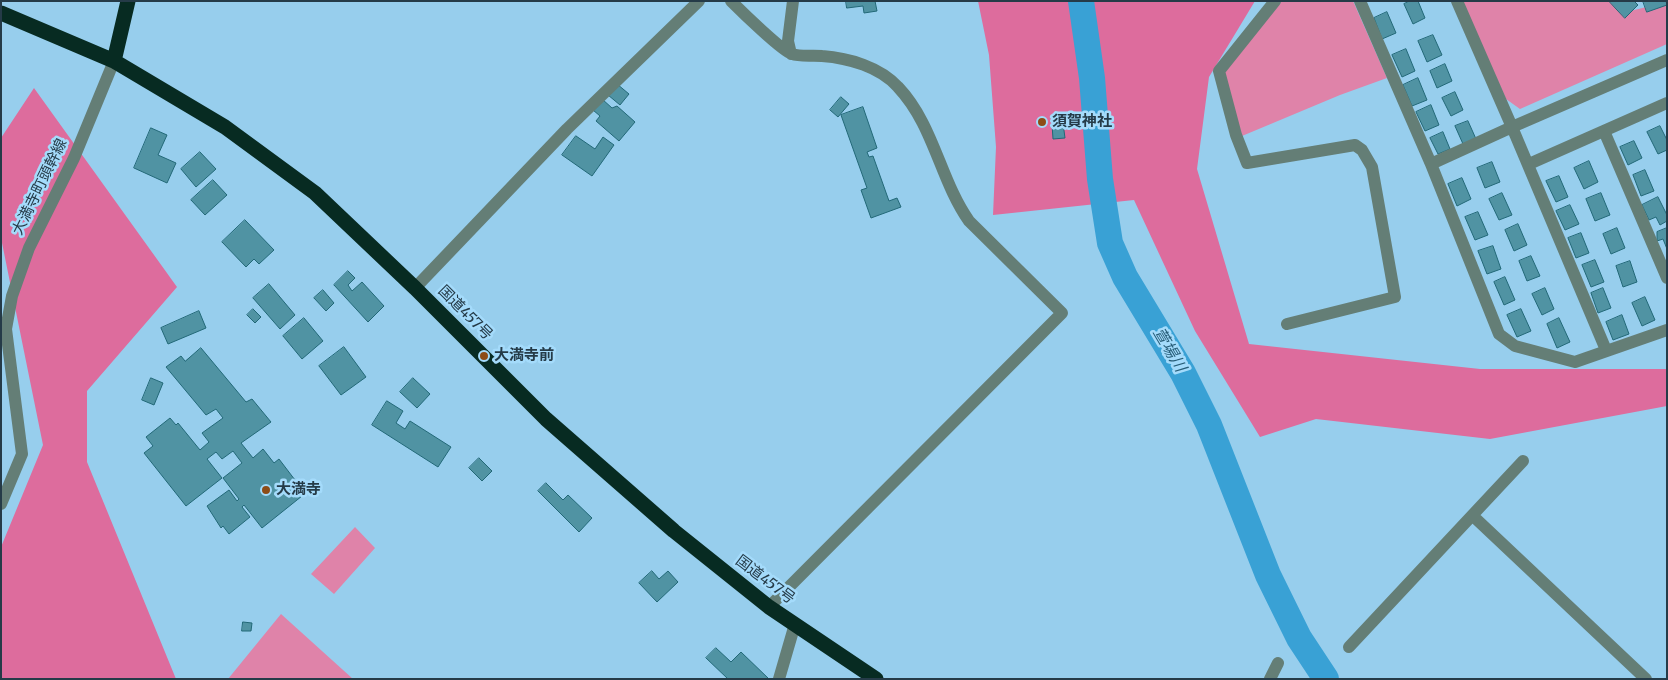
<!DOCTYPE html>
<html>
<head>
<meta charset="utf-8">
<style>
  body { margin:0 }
  #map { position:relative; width:1668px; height:680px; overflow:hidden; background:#97ceed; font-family:Merriweather,serif }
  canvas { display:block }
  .frame { position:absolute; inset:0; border:2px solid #253b48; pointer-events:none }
</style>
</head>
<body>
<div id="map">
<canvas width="1668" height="680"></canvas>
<div class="frame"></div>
</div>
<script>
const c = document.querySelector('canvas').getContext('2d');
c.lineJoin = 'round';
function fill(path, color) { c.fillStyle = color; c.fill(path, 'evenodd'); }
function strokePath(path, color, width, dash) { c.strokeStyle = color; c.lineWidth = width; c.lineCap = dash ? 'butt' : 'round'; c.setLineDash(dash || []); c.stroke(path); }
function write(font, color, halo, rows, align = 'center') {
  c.font = font + ' Merriweather,"Noto Sans JP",serif'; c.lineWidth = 5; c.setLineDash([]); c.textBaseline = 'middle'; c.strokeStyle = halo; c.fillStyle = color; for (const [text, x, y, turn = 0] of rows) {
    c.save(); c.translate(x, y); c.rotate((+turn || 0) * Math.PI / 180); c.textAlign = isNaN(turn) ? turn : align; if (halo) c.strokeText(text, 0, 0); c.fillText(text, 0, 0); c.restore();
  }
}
fill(new Path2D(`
  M1280,1H1353L1387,78L1340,95L1242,136L1223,73Z
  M1462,1H1616L1626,12L1667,2V44L1520,109L1506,99Z
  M355,527L375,548L334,594L311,574Z
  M281,614L353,679H228Z`), '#df83a9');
fill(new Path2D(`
  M978,1H1255L1209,77L1197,169L1249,344L1480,369H1667V406L1490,439L1316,419L1260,437L1195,331L1134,200L993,215L996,147L989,55Z
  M34,88L177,287L87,391V462L176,679H1V547L43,445L1,238V138Z`), '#dd6c9d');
strokePath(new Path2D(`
  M1081,1L1092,78L1100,179L1110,243L1125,277L1183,373L1209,425L1268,575L1299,638L1326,679`), '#39a1d5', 26);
const building = new Path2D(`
  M846,1H875L877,11L864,13L863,6L847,8Z
  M1410,1H1418L1425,18L1413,24L1404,4Z
  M1609,1H1634L1638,5L1625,18Z
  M1643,1H1666L1667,5L1647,12Z
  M1387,12L1396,33L1382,39L1374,18Z
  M1433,35L1442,55L1427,62L1418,41Z
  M1406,49L1415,71L1402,77L1392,55Z
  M1445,64L1452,81L1437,88L1430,71Z
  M1418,78L1427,100L1412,106L1403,85Z
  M617,84L629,94L620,105L608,95Z
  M1455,92L1463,110L1451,116L1442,98Z
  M841,97L849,104L838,117L830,110Z
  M602,99L612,108L617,106L635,122L619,141L596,121L600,116L593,110Z
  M1431,105L1439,125L1425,131L1416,112Z
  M863,107L877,148L867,152L869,157L873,156L889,201L897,198L901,207L871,218L861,190L867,188L841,115Z
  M1468,121L1476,139L1463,144L1455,126Z
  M1063,123L1065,138L1053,139L1052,124Z
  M1660,126L1667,140V150L1658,154L1647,132Z
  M151,128L167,135L158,155L176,163L167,183L134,168Z
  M1443,132L1450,149L1438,154L1430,138Z
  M576,136L595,149L603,137L614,145L592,176L562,155Z
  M1634,141L1642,158L1628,165L1620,147Z
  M200,152L216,169L196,187L181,169Z
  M1589,161L1598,182L1584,189L1574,168Z
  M1492,162L1500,182L1485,188L1477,168Z
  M1645,170L1654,191L1641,196L1633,175Z
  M1559,176L1568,197L1556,202L1546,181Z
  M1462,178L1471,199L1457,206L1448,184Z
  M213,180L227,195L205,215L191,200Z
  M1502,193L1512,215L1499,220L1489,199Z
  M1601,193L1610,215L1595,221L1586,199Z
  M1658,197L1667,215V221L1660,225L1656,217L1649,220L1642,205Z
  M1570,205L1579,224L1565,230L1556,211Z
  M1478,212L1488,235L1475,240L1465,217Z
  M245,220L274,250L259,264L254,259L246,267L222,242Z
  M1518,224L1527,245L1514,251L1505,230Z
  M1617,228L1625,248L1611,254L1603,234Z
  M1667,228V249L1663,239L1657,241V232Z
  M1581,233L1589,253L1576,258L1568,238Z
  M1493,246L1501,269L1487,274L1478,251Z
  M1531,256L1540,276L1527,281L1519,261Z
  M1595,260L1604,282L1591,287L1582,265Z
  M1630,261L1637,282L1623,287L1616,266Z
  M348,271L355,278L348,285L352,291L362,282L384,306L368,322L334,285Z
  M1505,277L1515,300L1504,305L1494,282Z
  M269,284L295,315L280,329L253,298Z
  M1545,288L1554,309L1542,315L1532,294Z
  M1603,288L1611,308L1598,313L1591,293Z
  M323,290L334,303L326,311L314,298Z
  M1645,297L1655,320L1642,326L1632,303Z
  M253,309L261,317L255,323L247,315Z
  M1521,309L1531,331L1517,337L1507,315Z
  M199,311L206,328L168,344L161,328Z
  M1622,315L1629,334L1613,340L1606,322Z
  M304,318L323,341L302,359L283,336Z
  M1559,318L1570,342L1557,348L1547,324Z
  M344,347L366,377L341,395L319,366Z
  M201,348L246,402L252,399L271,422L241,443L253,458L263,449L274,463L279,459L295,480L291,483L302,496L262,528L244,505L242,507L250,517L229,534L223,526L221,528L207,506L229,490L237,501L239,499L223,478L242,463L233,451L222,459L216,452L207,459L222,478L186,506L144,453L153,446L146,437L170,418L176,425L178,423L200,450L209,442L202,433L223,418L216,409L206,415L166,367L181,356L185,361Z
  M151,378L163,383L154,405L142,400Z
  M413,378L430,394L417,408L400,392Z
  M387,401L403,411L396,423L405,429L410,421L451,447L438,467L372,425Z
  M479,458L492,471L482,481L469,468Z
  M546,483L563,500L568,495L592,518L579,532L538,491Z
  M652,571L659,579L668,571L678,582L657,602L639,583Z
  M243,622L252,623L251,631H242Z
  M716,648L731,662L741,652L769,679H728L706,658Z`);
fill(building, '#5093a3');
strokePath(building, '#226877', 1);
strokePath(new Path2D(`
  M731,1C741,11 782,51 792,54C800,57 813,55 822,56C849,58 880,67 898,87C934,125 940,180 969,221L1062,313L769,607
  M1275,1L1219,71L1236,135L1247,163L1355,145L1362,150L1372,167L1395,297L1287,324
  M1360,1L1431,164L1499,334L1515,346L1575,362L1667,330
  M1457,1L1512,127L1667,60
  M791,54L788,41L793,1
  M1604,131L1667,278
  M1431,164L1512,127L1606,350
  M1529,164L1667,103
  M415,288L567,129L699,1
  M1,504L22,454L6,329L12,296L29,248L74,158L114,61
  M1473,516L1646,679
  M1349,647L1523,461
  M779,679L795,624
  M1270,679L1278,663`), '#647e76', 12);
strokePath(new Path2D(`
  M1,13L114,61L225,127L315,193L415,288L546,419L674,531L769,607L876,679
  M114,61L128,1`), '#072b22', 15);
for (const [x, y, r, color] of [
  [1042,122,5,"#8d4c17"],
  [484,356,5,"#8d4c17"],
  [266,490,5,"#8d4c17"]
]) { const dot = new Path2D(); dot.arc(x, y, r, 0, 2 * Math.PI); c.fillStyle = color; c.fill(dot); strokePath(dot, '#a4dbfb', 2); }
write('bold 15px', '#253b48', '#a4dbfb', [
  ["須賀神社",1052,122],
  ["大満寺前",494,356],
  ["大満寺",276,490]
], 'left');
write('15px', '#253b48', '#a4dbfb', [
  ["大満寺町頭幹線",40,187,-64],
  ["国道457号",465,313,45],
  ["国道457号",765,580,37]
]);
write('italic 16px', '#275d78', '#a4dbfb', [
  ["萱場川",1169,350,59]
]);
</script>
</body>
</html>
